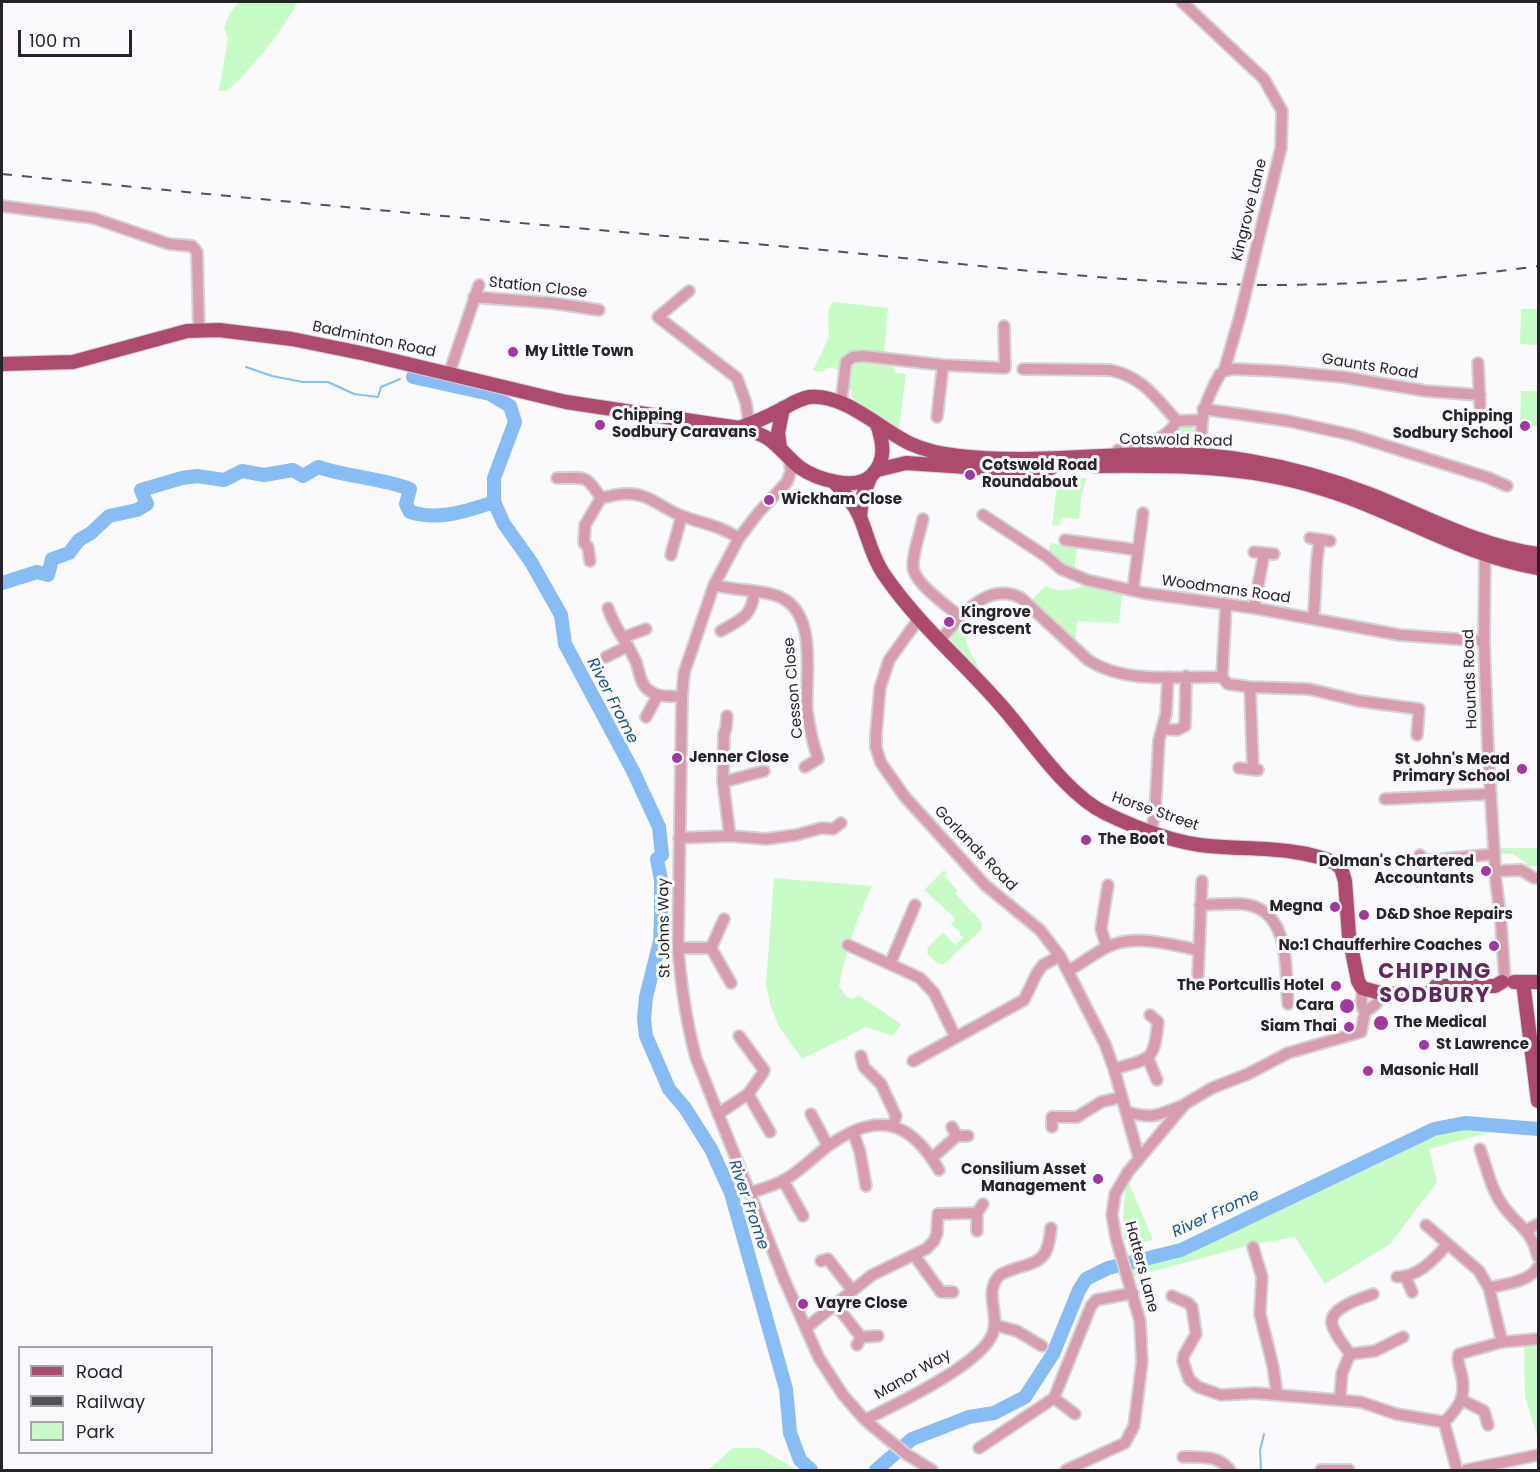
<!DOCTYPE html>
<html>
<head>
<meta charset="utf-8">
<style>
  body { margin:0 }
  #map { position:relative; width:1540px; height:1472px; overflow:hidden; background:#faf9fc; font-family:Poppins,sans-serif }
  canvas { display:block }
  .frame { position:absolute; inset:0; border:3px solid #26232a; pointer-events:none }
  .legend { position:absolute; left:18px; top:1346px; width:195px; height:108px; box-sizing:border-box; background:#faf9fc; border:2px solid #a5a3a8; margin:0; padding:8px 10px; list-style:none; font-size:18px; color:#26232a }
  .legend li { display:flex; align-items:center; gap:12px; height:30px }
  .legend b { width:30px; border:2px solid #a5a3a8 }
  .scale { position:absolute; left:18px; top:30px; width:114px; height:27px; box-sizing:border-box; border:3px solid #26232a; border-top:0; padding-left:8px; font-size:18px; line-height:21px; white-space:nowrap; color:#26232a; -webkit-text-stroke:4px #faf9fc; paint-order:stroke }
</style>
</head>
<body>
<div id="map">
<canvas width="1540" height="1472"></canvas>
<div class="frame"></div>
<ul class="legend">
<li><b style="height:8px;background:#ad4b6e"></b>Road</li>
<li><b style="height:8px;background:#535157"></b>Railway</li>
<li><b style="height:16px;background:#c7fcc7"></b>Park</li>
</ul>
<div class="scale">100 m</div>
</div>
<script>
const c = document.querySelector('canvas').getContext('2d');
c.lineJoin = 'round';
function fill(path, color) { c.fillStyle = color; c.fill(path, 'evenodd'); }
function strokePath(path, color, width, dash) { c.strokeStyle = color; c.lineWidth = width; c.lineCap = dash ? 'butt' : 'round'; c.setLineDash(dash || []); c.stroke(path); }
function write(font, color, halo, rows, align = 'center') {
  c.font = font + ' Poppins,sans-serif'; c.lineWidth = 6; c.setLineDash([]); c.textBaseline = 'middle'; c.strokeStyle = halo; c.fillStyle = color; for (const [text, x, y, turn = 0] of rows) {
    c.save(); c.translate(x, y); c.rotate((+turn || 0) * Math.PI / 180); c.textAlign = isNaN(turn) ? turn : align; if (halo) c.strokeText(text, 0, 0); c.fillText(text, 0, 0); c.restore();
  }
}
fill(new Path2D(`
  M239,2H298C279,35 255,65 227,91H219L228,38L224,27L230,13Z
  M832,302L888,308L884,356L862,353L840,371L831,367L820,372L813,370L829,337L828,312Z
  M1521,309H1537V345L1520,344Z
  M859,361L889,365L894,368L895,373L906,374L899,428C884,421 849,410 852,390H849L850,369Z
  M1521,391H1538V426H1520Z
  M1184,425L1192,427L1196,432V439L1192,445L1136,451Z
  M1058,478H1087L1081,497L1079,519L1061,517L1060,525H1052Z
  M1050,543L1077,548L1074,571L1049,555Z
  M1086,584L1122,595L1119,623L1077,621L1075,644L1031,601L1045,586C1057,592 1075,591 1086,584Z
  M963,623L968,648L980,670L976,672L952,646L951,638Z
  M1499,848H1538V866H1526V863L1513,854H1499Z
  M944,870L947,873L944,876L957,890L955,893L982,923L981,930L943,965L936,962L927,953L928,947L943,932L955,945L963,938L959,933L960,932L951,924L955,920L954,917L924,890Z
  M774,878L872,886C855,923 847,947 839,986L846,996L852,999L858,995L901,1024L893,1036L866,1027L802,1059L779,1027L770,1004L766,984Z
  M1465,1119L1494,1121V1131L1429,1149L1437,1182L1390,1244L1325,1284L1295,1237L1254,1244L1132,1277L1126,1260L1188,1240L1245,1211L1430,1125Z
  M1129,1183L1153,1240L1139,1243L1124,1239L1123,1218L1126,1186Z
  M1538,1344V1439L1525,1396L1524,1346Z
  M733,1448H759L797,1470H708Z`), '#c7fcc7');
strokePath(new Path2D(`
  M246,367L272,376L303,382H328L354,394L378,397L381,387L400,379
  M407,376L413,377
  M1261,1470L1260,1450L1264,1434`), '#87bdf4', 2);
strokePath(new Path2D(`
  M413,377L490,394L510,406L515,422L494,478V502
  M2,583L37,572L48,575L52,559L69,553L79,540L91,533L109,516L137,510L147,504L141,490L182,478L197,476L224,480L242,471L264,475L293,470L303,476L318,467C348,477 380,478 410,489L406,504L410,512C440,521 466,511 494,502L504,524L531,562L561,615L565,644L633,771L659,827L662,855L657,859L661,880V918L660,941L646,997L644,1019L646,1036L669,1089L685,1108L711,1149L731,1193L786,1389L790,1433L800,1460L811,1470
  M876,1470L912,1439L969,1417L994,1413L1025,1397L1053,1354L1079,1290L1086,1279L1108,1268L1181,1250L1434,1129L1465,1123L1538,1129`), '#87bdf4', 14);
const minor = new Path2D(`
  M1182,2L1264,79L1282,111L1281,148L1259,237
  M2,206L93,218L169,244L192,246L197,252L199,330
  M689,291L658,317L737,378L746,403L749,424L753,431
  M474,297L552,303L599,310
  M1478,363L1480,406
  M1023,369L1110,370C1143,377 1155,397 1177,421
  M1224,371L1234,369L1278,371L1343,377L1426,391L1480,395
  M449,374L479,285
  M841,404L846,362L853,357L863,356L943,365L1005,368L1004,326
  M1203,409L1288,421L1352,435L1489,478L1507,486
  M937,417L943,365
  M1118,450C1140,448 1165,441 1177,421L1201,420
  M1201,456C1201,418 1201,408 1220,374L1224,371L1240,316
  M789,458L791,471L787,482L759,512L739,538L714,585L684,673L682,696L678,948C681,985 686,1021 696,1058L784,1279L819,1358L843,1395L865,1420L906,1454L932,1470
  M557,478C585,479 584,472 601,498
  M983,515L1047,557L1061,569L1087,580L1144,593L1254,608L1400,635L1484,641
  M923,519C920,533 913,551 913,566C913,583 948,606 960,617
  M1310,538L1330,541
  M1065,540L1138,550
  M1254,552L1274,554
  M671,555C674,541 679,530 681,516
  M1485,555L1484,641L1488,750L1496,882L1501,922L1505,982
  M590,561L588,547L584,543L585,525L601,498C611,496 620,493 630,494C649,494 665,510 682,516C704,524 718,525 739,538
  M714,585C735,591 764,589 782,598C818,616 805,678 807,710C809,727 813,743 818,759L805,767
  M1133,590L1143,513
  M1226,605L1222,677L1228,684L1250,687L1309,689L1359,701L1419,709L1417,735
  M608,608C614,628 628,643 636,662C640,673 640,685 650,691C659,698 671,696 682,696
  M1254,608L1264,554
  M1313,618C1317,592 1314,566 1320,540
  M918,620L889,660L880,688L876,734V748L881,763L905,797L985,885L1040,930L1060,956L1105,1044L1114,1069L1139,1158
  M721,631C741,619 752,617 754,592
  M624,637L646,629
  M939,641C960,618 986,580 1021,598L1088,660C1126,685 1179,676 1222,677
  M606,657L628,646
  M1250,687L1253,769
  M727,716L726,728L724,734L723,782L730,836
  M646,717L658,695
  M1162,729L1177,730L1185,726L1186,676
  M1239,768L1258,770
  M723,782L764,771
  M1385,799L1490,794
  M1151,831L1155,814L1159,740L1166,714L1168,677
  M679,838L730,836L766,839L796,835L822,828L833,829L841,823
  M1420,855L1424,860H1434L1494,854
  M1495,871L1521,870L1534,878H1538
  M1200,905C1214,905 1229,903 1242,904C1291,908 1285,968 1288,1004
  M848,945L920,978L934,993L955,1036
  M1107,947L1101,929L1108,885
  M678,948H711L724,919
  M711,948L731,983
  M890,964L915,905
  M1068,971C1081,964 1092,955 1105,948C1133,933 1169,944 1198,950
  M1198,975L1202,881
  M1365,1012L1376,1004L1384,994
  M861,1056L864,1067L881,1084L896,1116L893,1126
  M1148,1058L1157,1080
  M913,1061L1024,1000L1037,973L1043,965L1060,956
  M1114,1069C1151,1058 1154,1062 1158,1022L1150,1015
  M748,1094L770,1132
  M1127,1112C1152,1119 1157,1116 1181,1106
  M718,1114L748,1094L763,1073L764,1070L739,1036
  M811,1114L828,1146
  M952,1127L957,1136H968
  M1052,1127V1117H1077L1101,1102L1122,1097
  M853,1132L860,1152L866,1186
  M1480,1149C1487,1168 1491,1190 1504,1207C1519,1227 1531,1229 1538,1257
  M932,1158L957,1136
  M783,1180L803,1216
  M749,1193C761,1189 774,1186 784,1180C801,1171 813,1157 828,1146C877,1111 910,1120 939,1170
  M1426,1225L1479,1271L1489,1288L1502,1342
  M1527,1230L1538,1224
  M977,1231V1213L983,1204
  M1253,1247L1262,1277L1260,1314L1273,1366L1277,1394
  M914,1255L941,1292H953
  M821,1261L828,1259L852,1290
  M1397,1277C1419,1277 1434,1259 1448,1244
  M1406,1277L1412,1292
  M1489,1288C1504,1284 1530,1282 1538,1267
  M1172,1296L1188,1303L1192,1307L1196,1334L1184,1355L1183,1361L1189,1379L1198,1387L1221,1395L1255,1393L1361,1402L1396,1414L1444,1422C1460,1407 1467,1395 1461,1372C1459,1366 1457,1360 1459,1354L1502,1342L1538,1339
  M836,1305L861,1337
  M995,1325L1017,1331L1042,1346
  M806,1328L872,1275L926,1249L934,1241L937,1233L938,1214L977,1213
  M857,1345L861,1337L878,1336
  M1350,1354L1375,1351L1403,1337
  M1054,1398L1075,1414
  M1340,1399L1342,1373L1350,1354C1345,1346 1334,1334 1332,1324C1329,1307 1361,1299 1373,1294
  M1462,1400L1484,1411L1488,1425
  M865,1420C896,1404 981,1365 993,1333C1000,1315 983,1291 1000,1275C1004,1272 1012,1270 1017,1268C1044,1261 1048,1256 1051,1228
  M1444,1422L1457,1470
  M979,1448L1054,1398L1091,1306L1096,1300L1133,1293
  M1183,1457C1201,1457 1218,1455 1230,1470
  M1066,1470L1125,1443L1134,1426L1142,1362L1140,1321L1116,1238L1112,1215L1115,1194L1128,1172L1185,1104L1212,1088L1248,1074L1288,1053L1361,1032L1365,1012C1360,1005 1361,997 1364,990
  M1321,1470H1349
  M1466,1470L1538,1455`);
const major = new Path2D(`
  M2,364L73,362L187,331L219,330L292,339L366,354L566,402L739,428C749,430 759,433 769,439C780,447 788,458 799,467C816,479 856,492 872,475C887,460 883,442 877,424
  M739,428C753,423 767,417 780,410C790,405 798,399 809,397C844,393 881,430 911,444C926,451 942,454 959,456C1055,467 1154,443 1250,461C1291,468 1333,480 1372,495C1427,517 1479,546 1538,554
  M780,448L778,433L783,408
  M1094,466C1171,465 1246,465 1320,488C1395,510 1460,555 1538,568
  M877,470L906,463L981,468H1051
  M834,482C844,492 853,502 859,515C868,535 870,553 883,573C916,622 960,659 998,702C1029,736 1064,793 1105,813C1136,828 1174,843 1209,846C1249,850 1298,846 1335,863L1341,868L1345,881L1349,936L1358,981L1362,988L1384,994L1429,993L1443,987
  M860,516L862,498L870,478
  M1514,982H1538
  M1523,982L1538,1101
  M1436,986H1495L1502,982`);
strokePath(minor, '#d4d2d6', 14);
strokePath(major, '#d4d2d6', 16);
strokePath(minor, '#d59dad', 10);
strokePath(major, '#ad4b6e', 14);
strokePath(new Path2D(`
  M2,174C272,201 542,225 812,249C962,263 1117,284 1268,285C1358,285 1449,279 1538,266`), '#535157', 2, [10, 10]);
const minorBridge = new Path2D(`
  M1240,316L1259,237`);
strokePath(minorBridge, '#d4d2d6', 14, []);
strokePath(minorBridge, '#d59dad', 10);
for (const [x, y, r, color] of [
  [513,352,6,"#9f399d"],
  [600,425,6,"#9f399d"],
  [1525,426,6,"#9f399d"],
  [970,475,6,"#9f399d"],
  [769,500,6,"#9f399d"],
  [949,622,6,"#9f399d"],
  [677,758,6,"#9f399d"],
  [1522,769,6,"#9f399d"],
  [1086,840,6,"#9f399d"],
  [1486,871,6,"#9f399d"],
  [1335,907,6,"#9f399d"],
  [1364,915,6,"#9f399d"],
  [1494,946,6,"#9f399d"],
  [1336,986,6,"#9f399d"],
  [1347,1006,8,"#9f399d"],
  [1381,1023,8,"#9f399d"],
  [1349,1027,6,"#9f399d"],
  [1424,1045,6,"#9f399d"],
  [1368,1071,6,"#9f399d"],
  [1098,1179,6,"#9f399d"],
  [803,1304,6,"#9f399d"]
]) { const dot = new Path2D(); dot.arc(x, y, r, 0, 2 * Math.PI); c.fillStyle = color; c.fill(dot); strokePath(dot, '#faf9fc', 2); }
write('15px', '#26232a', '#faf9fc', [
  ["Kingrove Lane",1250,210,-76],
  ["Station Close",538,288,6],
  ["Badminton Road",374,340,12],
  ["Gaunts Road",1370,367,9],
  ["Cotswold Road",1176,441,1],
  ["Woodmans Road",1226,590,8],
  ["Hounds Road",1471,679,-92],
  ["Cesson Close",794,688,-95],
  ["Horse Street",1155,812,19],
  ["Gorlands Road",975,849,46],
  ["St Johns Way",665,928,-91],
  ["Hatters Lane",1141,1267,75],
  ["Manor Way",913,1375,-30]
]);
write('bold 15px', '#26232a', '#faf9fc', [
  ["My Little Town",525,352],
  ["Chipping",612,416],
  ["Sodbury Caravans",612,433],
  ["Chipping",1513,417,"right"],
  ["Sodbury School",1513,434,"right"],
  ["Cotswold Road",982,466],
  ["Roundabout",982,483],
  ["Wickham Close",781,500],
  ["Kingrove",961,613],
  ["Crescent",961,630],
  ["Jenner Close",689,758],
  ["St John's Mead",1510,760,"right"],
  ["Primary School",1510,777,"right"],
  ["The Boot",1098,840],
  ["Dolman's Chartered",1474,862,"right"],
  ["Accountants",1474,879,"right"],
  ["Megna",1323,907,"right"],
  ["D&D Shoe Repairs",1376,915],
  ["No:1 Chaufferhire Coaches",1482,946,"right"],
  ["The Portcullis Hotel",1324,986,"right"],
  ["Cara",1334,1006,"right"],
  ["The Medical",1394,1023],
  ["Siam Thai",1337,1027,"right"],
  ["St Lawrence",1436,1045],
  ["Masonic Hall",1380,1071],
  ["Consilium Asset",1086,1170,"right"],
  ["Management",1086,1187,"right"],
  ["Vayre Close",815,1304]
], 'left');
write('italic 16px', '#1c5386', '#faf9fc', [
  ["River Frome",612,701,63],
  ["River Frome",748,1205,71],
  ["River Frome",1216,1214,-25]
]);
c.letterSpacing = '1.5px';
write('bold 21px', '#5d2b5b', '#faf9fc', [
  ["CHIPPING",1435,973],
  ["SODBURY",1435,997]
]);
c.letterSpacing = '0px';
</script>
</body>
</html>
